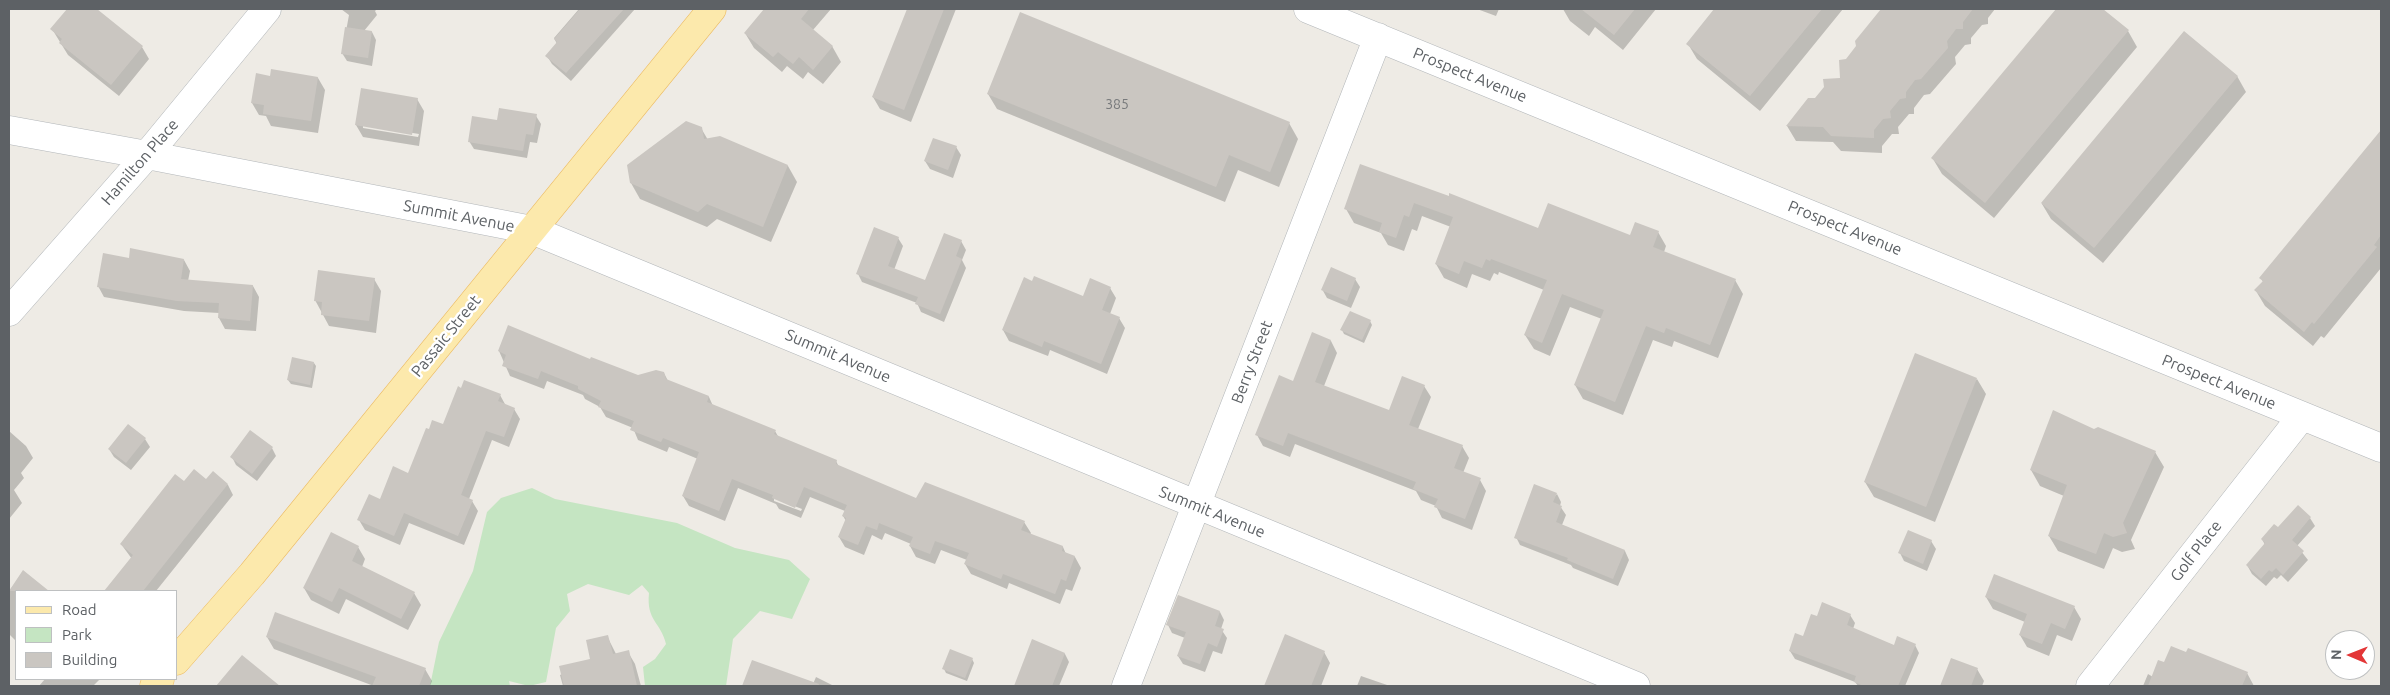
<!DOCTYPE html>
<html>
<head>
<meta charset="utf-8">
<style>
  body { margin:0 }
  #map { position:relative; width:2390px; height:695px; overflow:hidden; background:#eeebe5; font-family:Ubuntu,sans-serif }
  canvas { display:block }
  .frame { position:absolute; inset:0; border:10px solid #5d6165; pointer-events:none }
  .legend { position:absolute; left:15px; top:590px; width:162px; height:90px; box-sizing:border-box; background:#fff; border:1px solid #bec0c1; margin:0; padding:6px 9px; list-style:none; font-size:15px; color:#5d6165 }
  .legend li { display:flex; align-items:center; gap:10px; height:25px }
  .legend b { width:25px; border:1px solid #bec0c1 }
  .north { position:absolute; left:2325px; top:630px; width:50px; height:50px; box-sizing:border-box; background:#fff; border:1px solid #bec0c1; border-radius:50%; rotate:271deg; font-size:14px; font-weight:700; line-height:20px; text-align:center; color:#5d6165 }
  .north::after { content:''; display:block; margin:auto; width:18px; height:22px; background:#e33637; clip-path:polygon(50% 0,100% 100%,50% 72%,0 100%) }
</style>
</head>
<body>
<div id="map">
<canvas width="2390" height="695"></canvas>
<div class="frame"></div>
<ul class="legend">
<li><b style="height:6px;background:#fce9ac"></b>Road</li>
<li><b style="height:14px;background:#c5e5c2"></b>Park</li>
<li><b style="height:14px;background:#cac6c1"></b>Building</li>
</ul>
<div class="north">N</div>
</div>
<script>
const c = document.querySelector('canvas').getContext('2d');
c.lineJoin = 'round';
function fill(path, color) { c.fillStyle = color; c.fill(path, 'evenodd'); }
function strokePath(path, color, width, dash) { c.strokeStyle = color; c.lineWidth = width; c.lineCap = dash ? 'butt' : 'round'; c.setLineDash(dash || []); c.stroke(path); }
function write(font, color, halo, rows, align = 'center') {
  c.font = font + ' Ubuntu,sans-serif'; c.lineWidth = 5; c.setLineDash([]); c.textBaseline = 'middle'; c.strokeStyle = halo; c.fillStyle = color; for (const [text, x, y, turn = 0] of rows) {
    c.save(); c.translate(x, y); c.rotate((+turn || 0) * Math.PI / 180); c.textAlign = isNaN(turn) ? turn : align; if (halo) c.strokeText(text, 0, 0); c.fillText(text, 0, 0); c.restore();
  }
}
fill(new Path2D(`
  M532,488L555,499L677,523L735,548L789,560L810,579L792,619L760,611L733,639L726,686H645L643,667L655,659L666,644C661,622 646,621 649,593L642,585L629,595L588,584L567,594L570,611L556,628L546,682L529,686L509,681L510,686H430L439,642L473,571L487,512L501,498Z`), '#c5e5c2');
fill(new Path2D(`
  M68,9H96L142,47L149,59L119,96L68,55L52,29Z
  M341,9H377L375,11L377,15L364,31L372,32L376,40L372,66L347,61L342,53L349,15Z
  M579,9H635L571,81L552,64L547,56L557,44L554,38Z
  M765,9H831L813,30L832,46L841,62L823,84L808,72L803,79L787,66L782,72L754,48L745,33Z
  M909,9H956L911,122L880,109L873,97Z
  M1477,9H1499L1496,16Z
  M1563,9H1656L1623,50L1595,27L1589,36L1570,21Z
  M1716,9H1843L1760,111L1697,59L1688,44Z
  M1883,9H1995L1988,18V24L1982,25L1971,38V44L1965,45L1955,57L1956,64L1930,94L1924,95L1914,108V114H1909L1898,127L1899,134H1892L1882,146V153L1841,151L1833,142L1796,141L1787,126L1815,99L1841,79L1847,60L1857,47V41Z
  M2058,9H2101L2128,31L2137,47L1994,218L1942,174L1933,159Z
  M2237,76L2246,92L2103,263L2051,219L2042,204Z
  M271,77L318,78L325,90L318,133L271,126L266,116L259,115L252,103Z
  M988,94L1289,123L1298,139L1279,187L1238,170L1225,202L997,109Z
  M417,99L424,111L419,146L363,137L356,125ZM363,125L419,134L418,137L363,128Z
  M536,116L541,124L537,143L530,142L527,158L474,149L469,141L498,122Z
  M701,128L708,140L720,138L788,166L797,182L771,242L717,219L707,227L640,199L631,183Z
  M2381,132V268L2324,338L2321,336L2313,346L2265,306L2256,291L2263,282L2261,278Z
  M956,147L961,155L953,178L930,169L925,161Z
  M1361,166L1539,229L1630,237L1658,232L1666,246L1664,252L1735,280L1743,294L1718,358L1674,341L1672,347L1653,340L1623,415L1583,399L1575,385L1602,319L1570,307L1550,356L1534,349L1525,335L1544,290L1499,272L1498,275L1494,273L1490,281L1472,274L1467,288L1444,278L1436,264L1451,227L1422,216L1417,231L1412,229L1404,251L1388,245L1381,233L1354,223L1346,209Z
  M898,238L903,246L894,270L926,281L961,241L966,250L962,260L966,268L944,322L921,312L917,303L862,282L858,274Z
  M184,260L190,271L188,281L253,286L259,297L256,331L225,329L219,318V313L184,311L104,297L98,286Z
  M374,279L381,291L376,333L329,326L315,300Z
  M1355,279L1360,287L1351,308L1327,298L1322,289Z
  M1110,288L1116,298L1110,314L1119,318L1125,328L1107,374L1050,350L1048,356L1009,341L1003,330Z
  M1370,321L1372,325L1364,343L1344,334L1342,330Z
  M1313,334L1331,341L1337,353L1324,386L1389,412L1424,386L1431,397L1418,429L1462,446L1469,458L1463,473L1480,480L1486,491L1472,530L1442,518L1436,506L1421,500L1416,491L1295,444L1290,457L1263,446L1257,435L1294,383Z
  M499,351L591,360L638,376L664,373L668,381L709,397L713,406L775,431L779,438L836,461L839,467L916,499L988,507L1024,522L1031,533L1030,535L1063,547L1066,554L1075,557L1081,568L1072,591L1066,589L1060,604L1009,583L1007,589L971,574L965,564L967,560L941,550L935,564L916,557L910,546L911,544L885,533L882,540L872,535L864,555L845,547L839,537L846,521L843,516L845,511L810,497L801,518L779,509L776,504L738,488L725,521L689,506L683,496L698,459L669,447L667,452L638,440L633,428L606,417L600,407L585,399L583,395L547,381L544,389L510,376ZM774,498L802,509L801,511L774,501Z
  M314,363L316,366L312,388L291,384L288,380Z
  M1977,379L1986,394L1935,522L1874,497L1865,482Z
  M500,395L506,406L514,409L520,419L509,447L492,440L469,499L472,501L478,511L464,545L409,523L400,545L365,530L359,520L409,474L430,431L444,426Z
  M9,431L26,446L33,458L21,473L24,478L14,490L22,503L9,519Z
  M2094,431L2155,452L2164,467L2131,540L2135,549L2122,552L2113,548L2104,569L2058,551L2049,536L2064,496L2040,486L2031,470Z
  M145,439L150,447L131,470L114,457L109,449Z
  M272,448L276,456L257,481L236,465L232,457Z
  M213,473L228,485L233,495L156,591H106L132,559L121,544L184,483L206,481Z
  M1557,494L1561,502L1560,506L1566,515L1562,525L1625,551L1629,560L1618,586L1573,568L1571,565L1520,545L1516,537Z
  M2298,506L2310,518L2315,526L2297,546L2308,560L2288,582L2281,575L2277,579L2274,577L2266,586L2252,574L2247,565L2265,545L2262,539L2278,529Z
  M1931,541L1936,549L1927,571L1904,561L1900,553Z
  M358,547L365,559L362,567L414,593L421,605L408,630L346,599L339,614L311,600L304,588Z
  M24,572L47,591H16V641L9,634V591Z
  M1986,597L2074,607L2081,619L2072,641L2057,635L2049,656L2027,647L2020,635L2025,622L1993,609Z
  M1220,612L1224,620L1221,629L1227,638L1222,654L1213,651L1205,672L1183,664L1178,656L1185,638L1172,633L1168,625Z
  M1850,615L1855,623L1853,629L1895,646L1915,645L1919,653L1905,686H1858L1855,682L1795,659L1790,651L1803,638L1817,617Z
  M607,636L616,654L628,652L635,664L641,686H563L560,675L592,660Z
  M267,637L425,669L432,681L430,686H374L274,649Z
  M1033,641L1065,654L1069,662L1059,686H1015Z
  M1324,652L1330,663L1321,686H1268L1267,683Z
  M242,656L278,686H218Z
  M972,659L974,663L967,681L946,673L944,669Z
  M1952,659L1977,669L1984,681L1982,686H1942Z
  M2247,673L2254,686H2143L2148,674L2153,677Z
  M1361,676L1390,686H1357Z
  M816,677L834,686L744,685L813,684Z
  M45,679H100L93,686H39Z`), '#0003');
fill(new Path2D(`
  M67,9H97L143,46L111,85L59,43L62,39L50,29Z
  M580,9H624L566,73L545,56L557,42L554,39Z
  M764,9H809L801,19L833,46L813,70L799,57L793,64L778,52L773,57L744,33Z
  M907,9H944L904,110L872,97Z
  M1581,9H1635L1614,35Z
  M1714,9H1822L1750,96L1686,44Z
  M1881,9H1973L1963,22V29H1956L1947,41L1948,48L1921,79L1915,80L1906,92V98L1900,99L1890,111L1891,118L1883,119L1874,130V138L1831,136L1823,127L1786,126L1808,98H1815L1824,87L1823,79L1840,78L1839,60L1846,59L1856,46L1855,41Z
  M2056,9H2103L2129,30L1985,203L1931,158Z
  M1020,12L1290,122L1270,172L1229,155L1216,187L987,94Z
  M345,27L372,31L368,58L341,54Z
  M2184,31L2238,76L2094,248L2041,203Z
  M271,69L318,77L311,121L263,114L264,105L251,103L256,73L270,76Z
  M361,88L418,98L412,135L355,125Z
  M499,108L537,114L533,135L526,134L523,151L468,142L472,116L497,120Z
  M686,121L702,127L704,139L720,136L788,165L763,227L707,204L698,212L630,183L627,165Z
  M2381,130V235L2374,245L2377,247L2314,324L2312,322L2304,332L2254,290L2263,281L2259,278Z
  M933,138L957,146L948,170L924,161Z
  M1360,164L1449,196V193L1538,228L1548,203L1630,235L1635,222L1659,231L1653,247L1736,279L1710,345L1666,328L1664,333L1646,326L1615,402L1574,385L1604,310L1562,294L1542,343L1524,335L1547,280L1491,259L1490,261L1486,259L1482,268L1464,261L1459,274L1435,264L1453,217L1414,203L1409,217L1404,215L1396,238L1379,232L1382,223L1344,209Z
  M874,227L899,237L888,266L925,280L944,233L962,240L956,256L962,259L940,314L915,304L918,297L856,274Z
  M130,248L184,259L181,279L253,285L250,321L218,318L219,303L177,301L97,287L103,253L129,258Z
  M1331,267L1356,278L1347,301L1321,290Z
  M318,270L375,278L369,321L321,315L322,302L314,301Z
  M1034,276L1083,296L1090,278L1111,287L1102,310L1120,317L1101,364L1044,341L1042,347L1002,330L1024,277L1032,281Z
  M1350,311L1371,320L1362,340L1340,330Z
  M508,325L590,359L591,357L638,375L656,370L664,372L666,379L709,396L707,402L776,430L774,434L837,460L836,464L916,498L925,482L1025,521L1021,530L1063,546L1062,551L1075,556L1066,581L1061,579L1055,594L1003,574L1001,579L964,564L969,553L935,541L930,554L909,546L913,537L879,523L877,530L866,526L858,545L838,537L846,518L842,516L847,505L804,487L795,508L772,498L773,495L732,479L719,511L682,496L699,452L663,438L661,442L630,430L634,421L598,407L601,401L578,389V386L541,371L538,379L502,366L506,355L498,351Z
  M1312,332L1331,340L1315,382L1389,410L1402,376L1425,385L1409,425L1463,445L1454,468L1481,478L1465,519L1434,507L1438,499L1413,489L1416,482L1288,433L1283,446L1255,435L1279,375L1293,381Z
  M1915,353L1977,378L1926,507L1864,482Z
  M292,357L314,362L310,385L287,380Z
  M464,380L501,394L498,401L515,408L504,437L486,431L461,495L473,500L458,536L404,513L394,536L357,520L369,494L380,499L393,466L408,473L426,428L429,429L432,420L443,424L458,386L461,388Z
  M2053,410L2094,429L2098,427L2156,451L2123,523L2127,533L2113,537L2104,533L2096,554L2048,536L2067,485L2030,470Z
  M128,424L146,438L126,463L108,449Z
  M250,430L273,447L252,474L230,457Z
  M194,469L206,479L213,471L228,484L143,591H104L133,555L120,544L175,474L184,481Z
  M1534,484L1557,493L1553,502L1562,506L1556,522L1625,550L1613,579L1567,560L1568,558L1514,538Z
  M2298,505L2311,517L2292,540L2304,551L2283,575L2276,568L2272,572L2269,570L2261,579L2246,565L2265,543L2261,539L2274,524L2278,527Z
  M1908,530L1932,540L1923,564L1898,553Z
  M331,532L359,546L352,561L415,592L401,619L339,588L332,602L303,588Z
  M23,570L49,591H9Z
  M1994,574L2075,606L2065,629L2051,623L2042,644L2019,635L2027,614L1985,597Z
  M1178,595L1220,611L1215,626L1224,629L1217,647L1208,643L1200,664L1177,656L1186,632L1166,625Z
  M1822,602L1851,614L1847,625L1894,645L1897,636L1916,644L1898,686H1864L1854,682L1856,676L1789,651L1795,633L1803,636L1811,614L1817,616Z
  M275,612L426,668L419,686H372L376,677L266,637Z
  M1285,634L1325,651L1311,686H1264Z
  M608,635L613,654L629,650L637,686H564L559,666L590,659L586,640Z
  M1032,639L1065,653L1052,686H1014Z
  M2171,646L2186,652L2188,648L2248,672L2242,686H2148L2158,660L2164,662Z
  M950,649L973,658L965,678L942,669Z
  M242,655L280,686H216Z
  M1951,658L1978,668L1971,686H1940Z
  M752,660L819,684L818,686H742Z`), '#cac6c1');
const minor = new Path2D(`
  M1308,9L2381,448
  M9,130L147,155L532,230L1636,686
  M9,312L147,155L267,9
  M1126,686L1378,37
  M2090,686L2302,416`);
const major = new Path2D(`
  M176,661L252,574L712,9
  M154,686L160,679`);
strokePath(minor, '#b2b6b9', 29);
strokePath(major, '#ecba60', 29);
strokePath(minor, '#fff', 28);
strokePath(major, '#fce9ac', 28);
write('14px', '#787a7c', null, [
  ["385",1117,104]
]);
write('16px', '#5d6165', '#fff', [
  ["Prospect Avenue",1470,75,22],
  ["Hamilton Place",140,162,-49],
  ["Summit Avenue",459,216,11],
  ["Prospect Avenue",1845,228,22],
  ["Passaic Street",446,336,-51],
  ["Summit Avenue",838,356,23],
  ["Berry Street",1252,362,-69],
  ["Prospect Avenue",2219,382,22],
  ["Summit Avenue",1212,512,22],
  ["Golf Place",2196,551,-52]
]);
</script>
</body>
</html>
